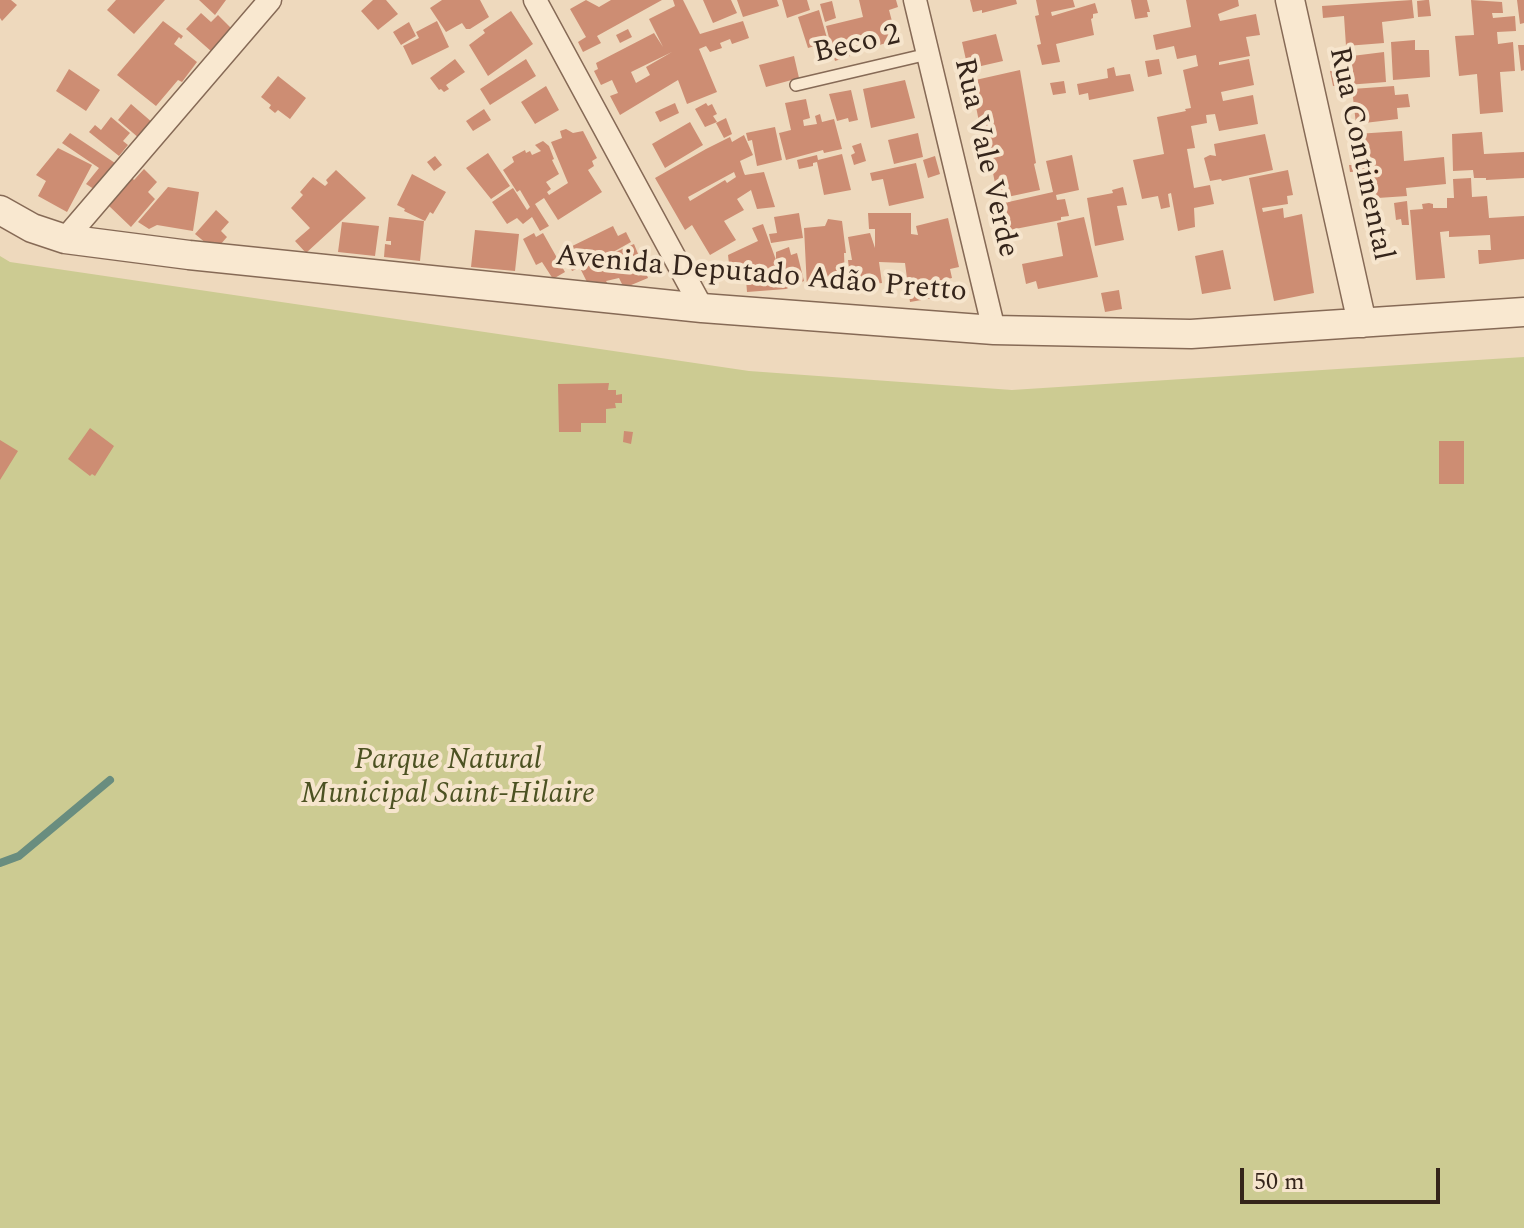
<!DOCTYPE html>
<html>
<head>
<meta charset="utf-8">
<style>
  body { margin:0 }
  #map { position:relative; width:1524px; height:1228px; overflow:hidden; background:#eed9bd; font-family:Spectral,serif }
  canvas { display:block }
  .scale { position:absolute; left:1240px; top:1168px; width:200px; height:36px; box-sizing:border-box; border:4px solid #35251b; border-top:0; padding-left:10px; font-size:24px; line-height:28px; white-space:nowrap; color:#35251b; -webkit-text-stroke:6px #f6e5cd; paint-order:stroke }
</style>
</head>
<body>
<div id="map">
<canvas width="1524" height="1228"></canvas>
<div class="scale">50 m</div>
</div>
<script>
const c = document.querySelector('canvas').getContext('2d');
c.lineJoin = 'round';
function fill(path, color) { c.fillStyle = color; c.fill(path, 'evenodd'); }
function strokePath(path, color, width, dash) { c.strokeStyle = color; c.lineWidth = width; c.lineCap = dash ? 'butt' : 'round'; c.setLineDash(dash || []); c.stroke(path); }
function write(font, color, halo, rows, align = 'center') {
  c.font = font + ' Spectral,serif'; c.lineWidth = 8; c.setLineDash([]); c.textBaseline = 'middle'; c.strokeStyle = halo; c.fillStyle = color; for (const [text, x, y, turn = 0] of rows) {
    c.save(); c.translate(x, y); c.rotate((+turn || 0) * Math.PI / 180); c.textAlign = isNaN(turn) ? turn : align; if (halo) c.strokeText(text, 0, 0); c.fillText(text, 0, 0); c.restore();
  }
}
fill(new Path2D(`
  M0,256L10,262L749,371L1012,390L1524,357V1228H0Z`), '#cccb92');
strokePath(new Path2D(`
  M0,863L19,856L110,780`), '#698d7f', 8);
fill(new Path2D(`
  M0,0H11L17,5L2,21L0,18Z
  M116,0H165L134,34L107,10Z
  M199,0H226L215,15Z
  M373,0H386L398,14L378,30L361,11Z
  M442,0H480L489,17L470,29H466L462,23L446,32L430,8Z
  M586,0L599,7L611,0H662L597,36L601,43L583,52L578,42L586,37L570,9Z
  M673,0H683L700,34L743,21L749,38L732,44L730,39L720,43L722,48L710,52L706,46L699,49L717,92L687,104L678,80L620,115L610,96L618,93L612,80L601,85L594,71L598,69L596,63L654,33L663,47L649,19L675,6ZM672,52L646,67L650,75L636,83L631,72Z
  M703,0H731L737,13L713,23Z
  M737,0H777L779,6L743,17Z
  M782,0H807L810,10L787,18Z
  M859,0H896L898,7L889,10L897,40L858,51L855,38L846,40L850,56L835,61L826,26L863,17Z
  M970,0H1016L1017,4L982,13V10L973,12Z
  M1036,0H1073L1075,7L1051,12L1052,16L1095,3L1098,13L1093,14V18L1091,19L1094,35L1056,44L1060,62L1042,65L1037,45L1041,44L1035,16L1039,15Z
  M1131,0H1147L1150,12H1147L1148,17L1135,19Z
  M1186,0H1238L1239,6L1218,14L1220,21L1256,14L1260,35L1246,37L1250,56L1219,62V65L1249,59L1254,85L1221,92L1223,101L1253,95L1258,124L1219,131L1215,114L1206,115L1207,123L1191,126L1195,148L1187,149L1194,188L1210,185L1214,204L1194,208L1195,227L1178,231L1171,193L1168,194L1170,207L1161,209L1158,196L1142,199L1133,160L1164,154L1157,117L1186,111L1185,109L1191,108L1183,70L1198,66L1196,55L1177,59L1174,46L1156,50L1153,35L1191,27Z
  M1412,0L1414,18L1382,22L1384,43L1346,46L1344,16L1323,18L1322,6Z
  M1426,0H1429L1431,16L1418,17L1417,1Z
  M1471,0L1502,2L1503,13H1492L1493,18L1515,16L1516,31L1497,32L1498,44L1513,42L1515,71L1500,72L1503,112L1480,114L1477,74L1459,76L1455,36L1474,35Z
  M1517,0H1524V23L1520,24Z
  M832,1L836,18L825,22L820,4Z
  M819,10L827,38L817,41L818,45L808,48L798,17Z
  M511,11L533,44L488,76L469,45L485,33L483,30Z
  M201,13L211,22L218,15L233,30L212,52L186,29Z
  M163,21L183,36L181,39L179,37L174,44L197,62L182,82L178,80L156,106L117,75Z
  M437,21L449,47L412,65L403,46L419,38L416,32Z
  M409,22L416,36L401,45L393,32Z
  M628,29L632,37L620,43L616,35Z
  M996,34L1003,61L968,69L962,42Z
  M1415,40V50H1429L1430,77L1393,80L1391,42Z
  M1518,45H1524V70L1521,71Z
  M1384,52L1386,82L1333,86L1330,71L1346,70L1344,57Z
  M794,56L799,78L766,87L759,65Z
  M455,59L465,72L446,85L449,89L444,92L441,89L439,90L430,78Z
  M526,59L536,76L490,105L480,89Z
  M1159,59L1162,74L1148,77L1145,61Z
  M1114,67L1116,76L1130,74L1134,91L1089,100L1088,93L1079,95L1077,84L1108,78L1107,69Z
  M69,69L100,90L86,111L56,91Z
  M1020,70L1036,163L1034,164L1040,190L998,199L993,173L989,174L981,136L987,135L985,126L980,127L971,81Z
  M278,76L306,98L290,119L278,110L275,113L269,108L271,105L261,97Z
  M905,80L915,118L871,128L863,89Z
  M1064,81L1066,93L1053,95L1050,83Z
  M546,86L559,110L535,124L521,102Z
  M1394,86L1395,95L1408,94L1410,107L1397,108L1398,119L1356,124L1352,89Z
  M851,90L858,120L849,122L848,118L837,121L829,94Z
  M806,99L810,118L803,120L804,126L817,124L815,116L820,114L822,122L834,119L842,149L824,153L823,150L786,160L779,133L791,130L785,103Z
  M675,103L679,113L660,122L655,112Z
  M706,103L708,106L712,104L717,114L713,116L717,122L705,127L695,109Z
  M131,104L153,123L140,139L118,120Z
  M484,109L491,120L473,131L466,121Z
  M111,117L130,133L123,141L128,145L119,156L89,132L95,125L101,130Z
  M726,118L732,134L724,138L716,123Z
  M690,122L703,145L665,168L652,144Z
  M775,127L782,160L757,166L752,140L748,141L746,133Z
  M566,129L573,133L583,131L597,158L592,161L594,166L588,170L602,192L558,220L544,198L535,204L549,226L540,231L532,217L523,224L517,218L507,224L492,202L513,188L527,210L530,207L520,190L517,192L503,170L514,162L512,157L525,150L526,153L530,151L532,155L541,151L535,145L543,141L549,146L554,159L552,160L559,174L546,182L551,189L547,192L549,195L568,183L551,142L562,138L560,131Z
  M1402,131L1404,161L1444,157L1446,184L1406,188L1407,196L1363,199L1361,172H1350L1349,165H1359L1356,134Z
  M1482,132L1484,154L1524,152V178L1486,180V178H1474L1473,170L1453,171L1452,134Z
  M70,133L118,165L97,191L86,184L99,168L62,143Z
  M918,133L923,157L894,164L888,140Z
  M1265,134L1273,170L1222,181L1221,179L1210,181L1204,158L1210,155L1216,156L1214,144Z
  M744,135L753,155L740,161L744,173L745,175L764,172L775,207L757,209L751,190L737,199L744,210L724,221L736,240L710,255L692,225L685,230L655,178L706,149L730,137L732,142ZM734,172L736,177L727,183L725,180L690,201L688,197Z
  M861,143L866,161L854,165L851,155L855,153L852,146Z
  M58,148L92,165L67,212L38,196L46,181L36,175Z
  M488,153L510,186L491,199L466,168Z
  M842,154L851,190L824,195L817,162L813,163V166L799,169L797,160L817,155L818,160Z
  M1072,155L1079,190L1056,195L1057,200L1065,199L1069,216L1061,217V220L1010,230L1004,203L1053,192L1046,161Z
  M435,156L442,165L434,171L427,162Z
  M935,156L940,174L928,178L923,160Z
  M916,163L924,198L889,206L883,179L872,181L870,173Z
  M144,169L157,182L148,192L155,199L131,227L108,205L132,178L134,180Z
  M336,170L366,198L306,253L295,241L310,228L291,208L303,195L300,192L313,177L325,186L328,183L326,180Z
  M1288,170L1293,195L1287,196L1288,204L1262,208L1263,212L1283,208L1284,218L1302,214L1314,293L1274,301L1249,178Z
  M412,174L446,192L433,214L430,212L425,221L404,211L405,209L397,205Z
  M1471,178L1472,197L1487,196L1489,218L1524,216V259L1479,264L1478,250H1491L1490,235L1449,237V231L1440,232L1445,278L1416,280L1410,210L1423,209L1422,204L1429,203L1433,204V208H1447V198H1454L1453,179Z
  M168,187L199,192L193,231L157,225L149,229L138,222Z
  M1123,187L1127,205L1117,206L1124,240L1095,246L1087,198L1113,193L1112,190Z
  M1407,201L1409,225H1402L1401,219L1396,220L1394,203Z
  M216,210L229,222L221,231L227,237L220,245L207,244L195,234Z
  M799,213L803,238L771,243L769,234L777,233L774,217Z
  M868,213H911V234L918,235L916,226L948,218L959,267L950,269L952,278L929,283L933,298L910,302L905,263L879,262L882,283L851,287L848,260H852L848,237L870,233L875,248V229H869Z
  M389,217L424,221L420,261L384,257L385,244L391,245V241H386Z
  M1084,217L1098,277L1038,289L1036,281L1026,284L1022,264L1063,256L1057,223Z
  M828,219L842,221L846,253H844L845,281L844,285L807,288L804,228L825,226Z
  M342,222L379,226L375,256L338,252Z
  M763,224L776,260V252L789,247L791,255L797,253L804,281L786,289L747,292L746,279L731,281L728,255L758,241L752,228Z
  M613,226L618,236L626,232L631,242L606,256L634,244L648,278L624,288L619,278L606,281L609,286L588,284L581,270L602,258L572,271L569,264H564L558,253Z
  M475,230L519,234L515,271L471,267Z
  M534,233L536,237L543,233L565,272L553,279L542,262L536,265L523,239Z
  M1223,250L1231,289L1202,294L1195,256Z
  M1119,290L1122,309L1105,312L1101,293Z
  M609,383L608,390H616V395L622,394V403H615L616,408L606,409V423H581V432H559L558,384Z
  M90,428L114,446L95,476L92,474L90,476L68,459Z
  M624,431L633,432L631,444L623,442Z
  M0,440L18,451L0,480Z
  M1439,441H1464V484H1439Z`), '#cd8d73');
const service = new Path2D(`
  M796,85L928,54`);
const minor = new Path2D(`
  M535,0L702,308
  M915,0L994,330
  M65,239L270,0`);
const tertiary = new Path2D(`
  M1290,0L1362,323
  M0,210L32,228L65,239L189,255L702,308L994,330L1191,334L1524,312`);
strokePath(service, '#866a56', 14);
strokePath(minor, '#866a56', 25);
strokePath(tertiary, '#866a56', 31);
strokePath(service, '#f9e8d0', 11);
strokePath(minor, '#f9e8d0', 22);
strokePath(tertiary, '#f9e8d0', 28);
write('30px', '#35251b', '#f6e5cd', [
  ["Beco 2",857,46,-13],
  ["Rua Continental",1359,154,78],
  ["Rua Vale Verde",984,158,77],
  ["Avenida Deputado Adão Pretto",761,276,5]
]);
write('italic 30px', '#4c5222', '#f6e5cd', [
  ["Parque Natural",448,762],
  ["Municipal Saint-Hilaire",448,796]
]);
</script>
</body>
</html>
